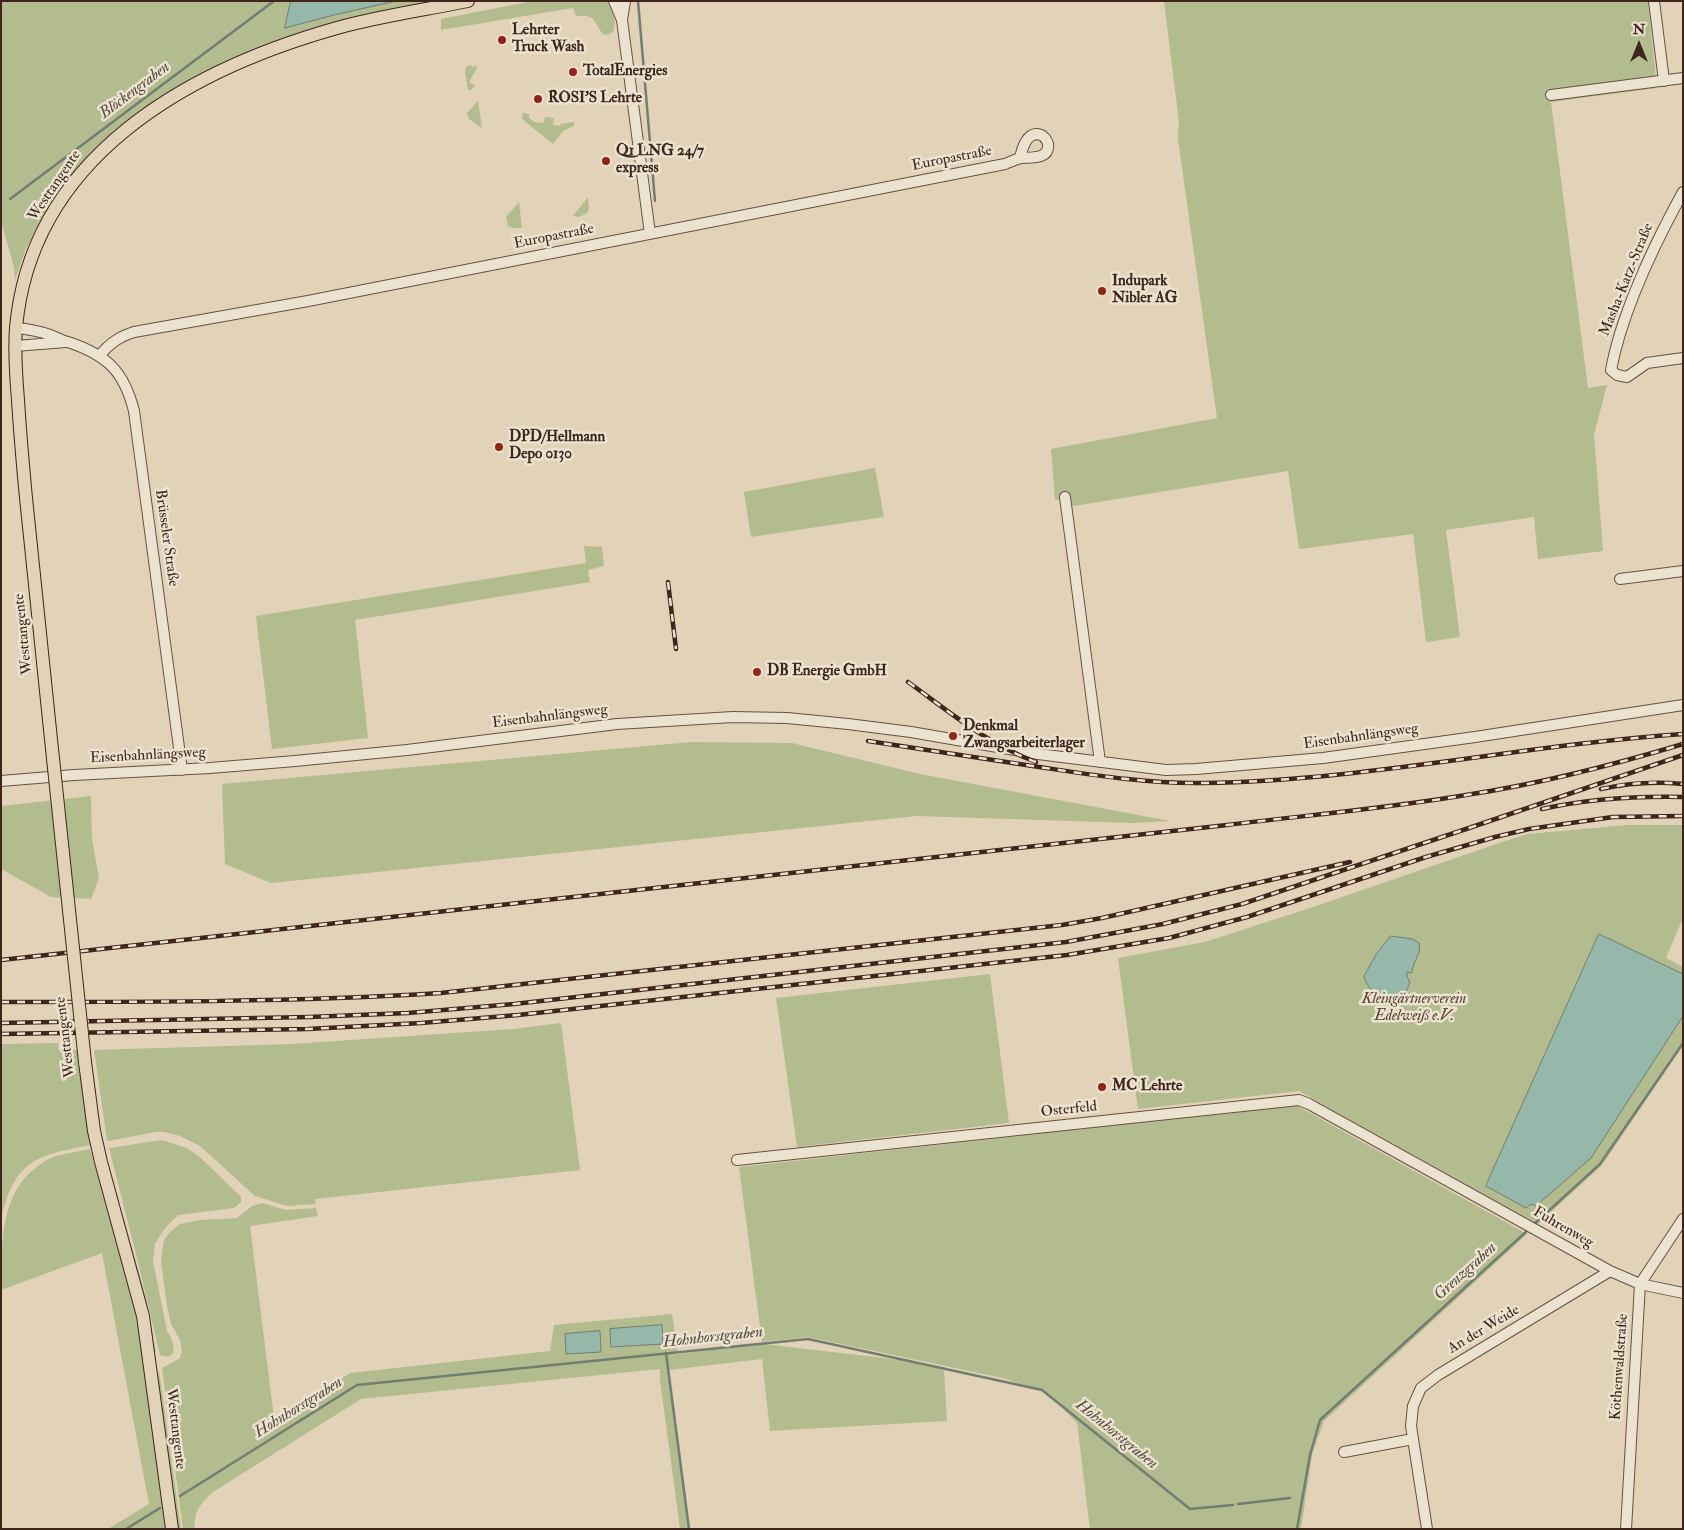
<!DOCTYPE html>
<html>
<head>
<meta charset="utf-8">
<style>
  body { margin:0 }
  #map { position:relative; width:1684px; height:1530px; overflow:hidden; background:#e2d2b7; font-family:"IM FELL Double Pica",serif }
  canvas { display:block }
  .frame { position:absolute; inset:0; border:2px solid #3f251b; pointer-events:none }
  .north { position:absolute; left:1614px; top:20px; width:50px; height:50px; -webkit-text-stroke:4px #ece2d0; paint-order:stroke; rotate:0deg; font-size:14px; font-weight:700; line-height:20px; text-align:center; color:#3f251b }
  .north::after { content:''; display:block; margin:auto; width:18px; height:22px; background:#3f251b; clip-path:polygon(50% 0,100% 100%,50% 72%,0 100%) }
</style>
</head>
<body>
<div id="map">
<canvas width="1684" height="1530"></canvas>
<div class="frame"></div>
<div class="north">N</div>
</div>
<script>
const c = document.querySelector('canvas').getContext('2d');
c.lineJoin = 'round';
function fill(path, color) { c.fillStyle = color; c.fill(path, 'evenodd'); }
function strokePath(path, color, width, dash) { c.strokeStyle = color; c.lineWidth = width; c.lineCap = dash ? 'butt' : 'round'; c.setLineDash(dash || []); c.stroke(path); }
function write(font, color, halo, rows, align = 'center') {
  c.font = font + ' "IM FELL Double Pica",serif'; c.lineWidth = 5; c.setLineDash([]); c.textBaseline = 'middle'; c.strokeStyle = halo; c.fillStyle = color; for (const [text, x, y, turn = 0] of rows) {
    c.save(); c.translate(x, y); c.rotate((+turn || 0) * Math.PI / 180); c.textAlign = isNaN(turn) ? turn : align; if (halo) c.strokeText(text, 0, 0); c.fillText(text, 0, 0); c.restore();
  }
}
fill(new Path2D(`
  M1,1H439L341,23L143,111L101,144L69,178L49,206L35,231L25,251L15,280L14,267L1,221Z
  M533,1H610C614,11 617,22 613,32L607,35L603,34C593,21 596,14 576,16L573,8L441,30V19Z
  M1164,1H1648L1657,88L1551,102L1588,388L1607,385L1594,434L1603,551L1538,559L1534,517L1446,530L1460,637L1426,642L1413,534L1299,549L1288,471L1074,506L1055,499L1051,449L1217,418L1178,139L1179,122Z
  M471,65L472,67L478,66L469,82L475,86L471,90H468L465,73L466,67Z
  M478,101L482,128L469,119L467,113Z
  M523,113L529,114V118L534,122L544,123L545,117L554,118L553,125L560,126L561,124L574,122V126L563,131L553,144L522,119Z
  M588,197L589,208L587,213L579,217L573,216Z
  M519,202L522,228H513L508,226L506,217Z
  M875,468L884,517L751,537L744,492Z
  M584,546L602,547L604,566L588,570L590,582L355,620L368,738L272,749L256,616L586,563Z
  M692,742L792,743L920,774L1170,821L1133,823L917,816L271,883L225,864L222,784Z
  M91,796L92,839L99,878L91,899L51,897L1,869V806Z
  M1627,825H1683V918L1666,958L1683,967V1046L1602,1165L1538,1224L1299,1091L1138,1109L1118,958L1205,942L1313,907L1505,841L1528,834Z
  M990,974L1009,1123L797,1147L776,998Z
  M561,1023L580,1170L315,1199L316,1204L287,1206L255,1196L200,1146L180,1136L164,1132H156L108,1141L107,1140L94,1050L292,1044L513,1029Z
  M59,1043L58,1050H77L78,1060H80L90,1145C35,1156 15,1160 1,1219V1044Z
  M1296,1105L1527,1234L1324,1421L1312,1455L1301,1529H1090L1077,1423L1048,1393L1002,1378L808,1337L762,1342L739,1167Z
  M162,1140L187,1148L200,1157L241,1197V1202L234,1208L178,1215L165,1228L155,1244L153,1261L167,1331C174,1340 180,1362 160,1355L139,1266L109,1148Z
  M90,1149L140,1326L168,1529H108L149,1504L102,1253L1,1290C1,1249 0,1197 33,1170C39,1165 46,1160 53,1157C64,1153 78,1152 90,1149Z
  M107,1166H109L146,1297L156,1353L153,1346Z
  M262,1203L286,1210L316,1208L318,1216L250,1226L275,1426L350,1373L550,1351L554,1325L672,1314L678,1354L764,1344L901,1360L944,1370L947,1421L770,1431L762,1359L669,1370L690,1529H680L660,1380V1369L361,1399L213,1492C201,1503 193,1512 195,1529H183L162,1368L180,1358L182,1351L180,1340L171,1324L167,1306L161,1262L164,1240L170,1232L180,1224L200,1220L237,1218L252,1206Z
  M159,1370L181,1529H177L158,1383Z`), '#b2bc8f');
const water = new Path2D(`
  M291,1H396L334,15L285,28Z
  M1599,934L1683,974V1016L1591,1158L1536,1206L1531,1204L1526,1208L1486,1186Z
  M1391,936L1412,939L1419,943C1422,954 1412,962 1412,973L1407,972V977L1410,982L1407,990L1399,1000C1383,1002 1368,992 1364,976L1377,953Z
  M662,1325L663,1344L611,1347L610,1329Z
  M600,1331L601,1352L566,1354L565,1334Z`);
fill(water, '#95b8aa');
strokePath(water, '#737d71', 1);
strokePath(new Path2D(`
  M638,1L655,201
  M10,199L274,1
  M1532,1226L1600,1164L1683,1043
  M666,1353L689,1529
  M180,1496L357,1385L808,1339L1042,1390L1190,1509L1233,1505
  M1238,1504L1290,1498
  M126,1529L160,1508
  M1297,1529L1310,1455L1320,1420L1528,1230`), '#737d71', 2.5);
const minor = new Path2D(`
  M614,1L622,20
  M625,1L622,20L650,234
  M1654,1L1664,81
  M1551,95L1683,78
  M1683,192C1654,245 1622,311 1611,370L1617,375L1627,377L1647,363L1683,358
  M16,328C28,329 39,331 50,335C56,337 62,341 68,342C107,355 124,371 134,411L182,770
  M15,346L66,342
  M100,355C110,343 119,337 134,332L308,301L1005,164C1010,162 1016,159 1021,158C1030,157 1050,160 1048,144C1047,140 1044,136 1041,135C1027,130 1022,149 1020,158
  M1065,497L1100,762
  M1620,579L1683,571
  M1,781L74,775L210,768L295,761L407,750L617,724L733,717L787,718L848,724L911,732L1038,754L1166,770L1196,769L1323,758L1475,737L1683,705
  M737,1160L1299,1100L1309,1104L1610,1271L1640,1284L1683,1293
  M1344,1452L1413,1439
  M1427,1529L1411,1426L1413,1406L1421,1388L1438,1375L1610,1271
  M1626,1529L1640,1284L1683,1219`);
const major = new Path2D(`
  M52,749C44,666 35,582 26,498C23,466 20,433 18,400C16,376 14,352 16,328C31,157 188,70 337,28C380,16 424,10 468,1
  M85,1062L94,1131L101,1162L143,1316L172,1529`);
strokePath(minor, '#685042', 12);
strokePath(major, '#3f251b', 14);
strokePath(minor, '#ece2d0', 10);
strokePath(major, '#e2d2b7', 12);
const rail = new Path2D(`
  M668,582L676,649
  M908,682C950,712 987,744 1036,762
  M868,741C925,750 982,758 1039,767C1093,775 1148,784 1203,783C1364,781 1522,745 1683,734
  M1601,789C1628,783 1655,781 1683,784
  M1542,809C1588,799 1636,796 1683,797
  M1,960L1227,825C1309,815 1391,808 1472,794C1544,783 1613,765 1683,744
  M1,1002C148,1002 295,1002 441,993L1062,925L1102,918L1350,862
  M1,1023L309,1017L408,1013L514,1004L1066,942L1163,924L1242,904L1469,828L1683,755
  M1,1034L308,1029L421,1023L518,1015L1067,955L1169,938L1247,917L1426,857L1495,837L1529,829L1613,817L1683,816`);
strokePath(rail, '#3f251b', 4.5);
strokePath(rail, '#ece2d0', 2.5, [8]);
const majorBridge = new Path2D(`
  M52,749L85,1062`);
strokePath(majorBridge, '#3f251b', 14, []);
strokePath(majorBridge, '#e2d2b7', 12);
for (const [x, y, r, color] of [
  [502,40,5,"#8f2418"],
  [573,72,5,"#8f2418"],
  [538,99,5,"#8f2418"],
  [606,161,5,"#8f2418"],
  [1102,291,5,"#8f2418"],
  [499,447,5,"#8f2418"],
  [757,672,5,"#8f2418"],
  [953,736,5,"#8f2418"],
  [1102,1087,5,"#8f2418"]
]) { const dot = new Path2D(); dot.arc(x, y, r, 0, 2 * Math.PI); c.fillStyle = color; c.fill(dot); strokePath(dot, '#ece2d0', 2); }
write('bold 15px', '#3f251b', '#ece2d0', [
  ["Lehrter",512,31],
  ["Truck Wash",512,48],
  ["TotalEnergies",583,72],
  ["ROSI'S Lehrte",548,99],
  ["Q1 LNG 24/7",616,152],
  ["express",616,169],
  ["Indupark",1112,282],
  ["Nibler AG",1112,299],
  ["DPD/Hellmann",509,438],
  ["Depo 0130",509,455],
  ["DB Energie GmbH",767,672],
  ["Denkmal",963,727],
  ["Zwangsarbeiterlager",963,744],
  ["MC Lehrte",1112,1087]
], 'left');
write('15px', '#3f251b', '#ece2d0', [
  ["Europastraße",952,159,-11],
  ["Westtangente",55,186,-56],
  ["Europastraße",554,237,-11],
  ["Masha-Katz-Straße",1627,280,-68],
  ["Brüsseler Straße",166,538,82],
  ["Westtangente",24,634,-96],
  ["Eisenbahnlängsweg",550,717,-7],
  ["Eisenbahnlängsweg",1361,737,-8],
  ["Eisenbahnlängsweg",148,756,-3],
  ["Westtangente",66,1037,-97],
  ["Osterfeld",1069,1110,-6],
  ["Fuhrenweg",1563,1228,30],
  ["An der Weide",1484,1330,-31],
  ["Köthenwaldstraße",1620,1367,-86],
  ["Westtangente",175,1429,83]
]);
write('italic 15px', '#564332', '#ece2d0', [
  ["Kleingärtnerverein",1414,1000],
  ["Edelweiß e.V.",1414,1017]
]);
write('italic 16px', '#544a3f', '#ece2d0', [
  ["Blöckengraben",135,91,-37],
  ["Grenzgraben",1466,1272,-42],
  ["Hohnhorstgraben",713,1338,-6],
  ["Hohnhorstgraben",299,1408,-32],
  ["Hohnhorstgraben",1116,1435,39]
]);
</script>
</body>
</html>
